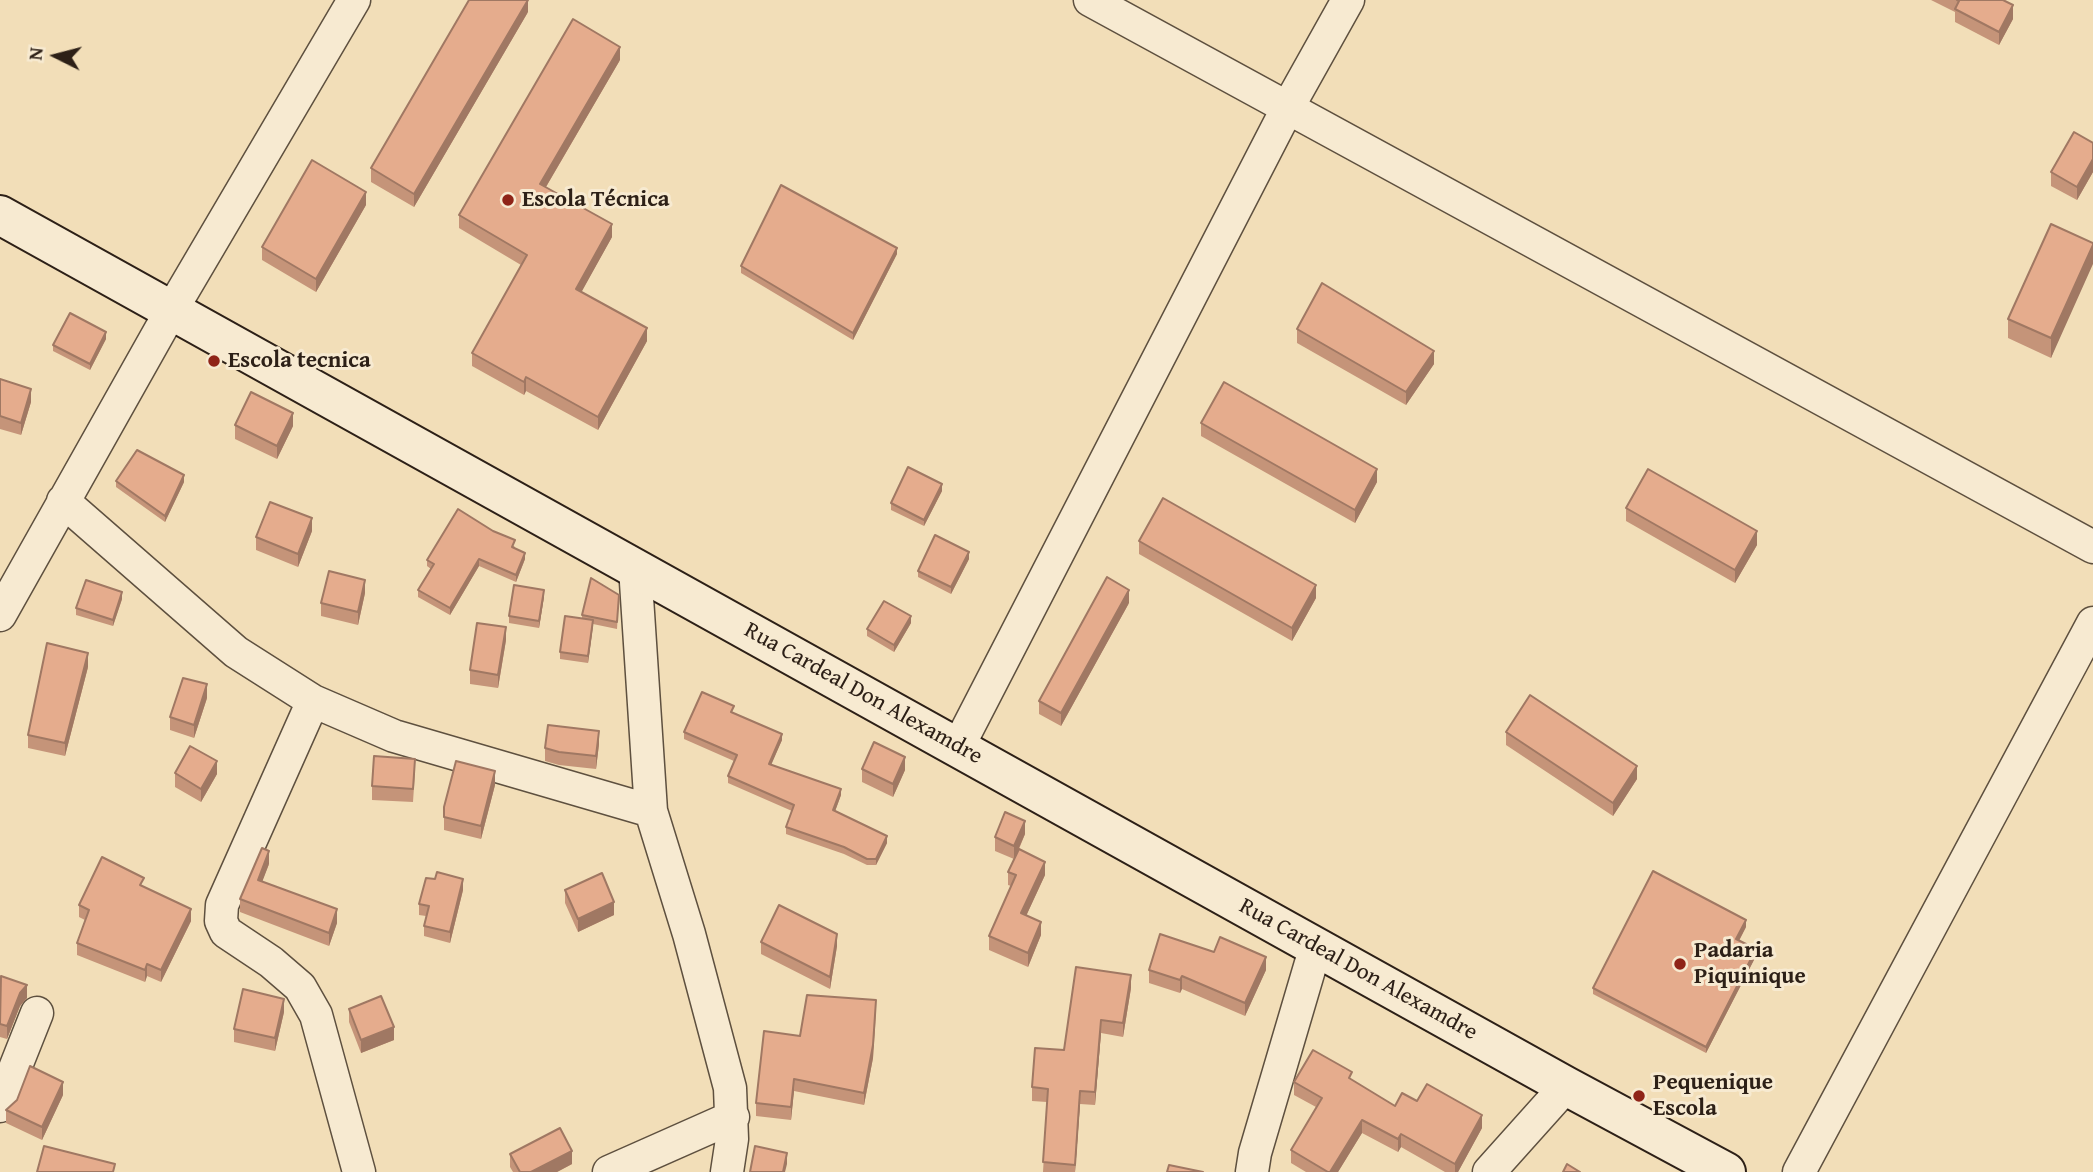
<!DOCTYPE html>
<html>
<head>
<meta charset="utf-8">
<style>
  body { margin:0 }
  #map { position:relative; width:2093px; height:1172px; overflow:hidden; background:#f2deb8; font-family:"Gentium Book Plus",serif }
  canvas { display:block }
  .north { position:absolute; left:21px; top:21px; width:70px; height:70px; -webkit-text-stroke:5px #f7ead1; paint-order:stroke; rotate:276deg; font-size:19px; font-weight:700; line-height:28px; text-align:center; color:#2d2017 }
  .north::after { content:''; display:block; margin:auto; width:24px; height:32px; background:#2d2017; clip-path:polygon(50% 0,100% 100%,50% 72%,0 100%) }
</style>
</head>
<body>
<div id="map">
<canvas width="2093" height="1172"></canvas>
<div class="north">N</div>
</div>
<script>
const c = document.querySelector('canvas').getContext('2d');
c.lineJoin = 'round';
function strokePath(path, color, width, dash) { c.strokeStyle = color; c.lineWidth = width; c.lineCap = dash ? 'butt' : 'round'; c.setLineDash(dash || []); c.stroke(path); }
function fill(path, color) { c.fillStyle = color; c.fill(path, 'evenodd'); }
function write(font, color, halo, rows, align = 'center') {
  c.font = font + ' "Gentium Book Plus",serif'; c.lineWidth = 6; c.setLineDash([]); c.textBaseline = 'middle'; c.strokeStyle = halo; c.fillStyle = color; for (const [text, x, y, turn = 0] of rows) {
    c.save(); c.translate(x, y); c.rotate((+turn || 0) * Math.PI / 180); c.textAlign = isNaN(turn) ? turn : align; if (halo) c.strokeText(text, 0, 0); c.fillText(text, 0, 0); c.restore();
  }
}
const minor = new Path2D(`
  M1090,0L2093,547
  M63,501L236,652L313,701L394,736L651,811
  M635,567L651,811L689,934L730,1088L732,1139L727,1172
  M0,615L171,311L354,0
  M313,701L222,905L221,921L226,932L271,962L300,987L316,1015L359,1172
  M958,747L1287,109L1348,0
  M0,1106L37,1013
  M609,1172L733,1117
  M1252,1172L1255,1153L1316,946
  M1489,1172L1566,1086
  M1799,1172L2093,623`);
const secondary = new Path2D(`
  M0,215L1566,1086L1726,1172`);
strokePath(minor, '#5e503f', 35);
strokePath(secondary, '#2d2017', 42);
strokePath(minor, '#f7ead1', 32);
strokePath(secondary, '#f7ead1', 38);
fill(new Path2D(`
  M1931,0H2003L2013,19L1999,45L1955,22V12Z
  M528,12L414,207L371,182V168Z
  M620,60L546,187L612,237L581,292L647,341L598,430L526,391L524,395L472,366V353L521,265L459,228V215Z
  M2093,143V172L2077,200L2051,186V172Z
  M366,205L316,292L262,260V247Z
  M2093,243L2051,358L2008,338V319Z
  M897,254L853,340L741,273V266Z
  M1297,329L1434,364L1406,405L1297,343Z
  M106,339L90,370L53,351V345Z
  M0,379L31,402L21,435L0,429Z
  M1201,423L1377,482L1355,523L1201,436Z
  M235,425L293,426L277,459L235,439Z
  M116,481L184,482L165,522L116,487Z
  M942,491L924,526L891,510V503Z
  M1626,508L1757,545L1735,583L1626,521Z
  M312,531L298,567L256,550V537Z
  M493,531L515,547V548L525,559L516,582L479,566L450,615L418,597V590L431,569L427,566V560Z
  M1139,541L1316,598L1292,641L1139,554Z
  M969,559L951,594L918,577V571Z
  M365,593L358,625L321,616V603Z
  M619,595L617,629L593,624L588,663L560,659V652L582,618V615Z
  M544,597L539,628L509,623V616Z
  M122,599L113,626L76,615V608Z
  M1129,603L1061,726L1039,714V701Z
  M911,623L894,652L867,636V629Z
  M506,640L498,688L470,684V670Z
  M88,667L65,756L28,748V735Z
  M207,698L194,738L170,730V717Z
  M733,713L782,740L771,764L841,795L835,811L887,843L876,865H867L844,854L786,834V827L792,811L728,783V776L734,761L684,739V732Z
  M1506,732L1637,779L1613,816L1506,745Z
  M599,744L596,769L559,765L545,761V748Z
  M862,769L905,770L893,797L862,782Z
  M415,772L413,802L372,800V786Z
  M175,773L217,774L201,802L175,787Z
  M495,785L481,839L444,830V807Z
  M1025,834L1019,849L1045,875L1026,916L1041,935L1028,967L989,950V936L1011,886L1008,885V872L1014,859L995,851V837Z
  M269,864L262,881L337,923L329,946L240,912V899Z
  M144,886L191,921L161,982L147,976L145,982L77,955V943L85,920L79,917V905Z
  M463,890L450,943L424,936V926L426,916L419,915V904Z
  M565,890L614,915L578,932L565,903Z
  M1746,927L1739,941L1756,956L1706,1053L1593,994V988Z
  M761,942L837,946L830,989L761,954Z
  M1149,970H1266L1245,1016L1182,989L1180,993L1149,983Z
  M0,978L27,998L20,1006L7,1039L0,1037Z
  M1131,988L1123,1037L1101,1033L1095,1105L1080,1104L1075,1172H1043L1047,1102L1032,1101V1087Z
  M349,1009L394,1040L361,1053L349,1022Z
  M284,1012L275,1051L234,1042V1029Z
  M876,1013L873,1058L864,1105L794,1091L791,1120L756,1116V1103L800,1036Z
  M1352,1080L1395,1106L1417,1101L1482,1128L1458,1172H1445L1401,1147L1398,1152L1362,1133L1338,1172H1306L1291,1163V1150L1316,1107L1294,1095V1082Z
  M63,1095L42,1140L6,1123V1110Z
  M510,1154L572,1164L557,1172H513L510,1167Z`), '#c59479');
fill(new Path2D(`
  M528,0V12L414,207V194Z
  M2013,5V19L1999,45V32Z
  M620,47V60L540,197V184Z
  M2093,159V172L2077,200V187Z
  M366,192V205L316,292V279Z
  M612,224V237L576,302V289Z
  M2093,245V264L2051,358V338Z
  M897,248V254L853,340V333Z
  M647,328V341L598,430V417Z
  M106,332V339L90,370V364Z
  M1434,351V364L1406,405V392Z
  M526,377V391L524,395V382Z
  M31,389V402L21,435V423Z
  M293,413V426L277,459V446Z
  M1377,469V482L1355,523V510Z
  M184,475V482L165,522V516Z
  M942,484V491L924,526V520Z
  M312,518V531L298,567V554Z
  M1757,531V545L1735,583V570Z
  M969,552V559L951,594V587Z
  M525,553V559L516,582V575Z
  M479,559V566L450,615V608Z
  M365,580V593L358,625V612Z
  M1316,585V598L1292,641V628Z
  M544,590V597L539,628V621Z
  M1129,590V603L1061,726V713Z
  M122,592V599L113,626V620Z
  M911,616V623L894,652V645Z
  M593,620V626L588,663V656Z
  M506,627V640L498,688V675Z
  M88,653V667L65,756V743Z
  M207,684V698L194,738V725Z
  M599,731V744L596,769V756Z
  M782,734V740L769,770V764Z
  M905,757V770L893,797V784Z
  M217,761V774L201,802V789Z
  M1637,766V779L1613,816V803Z
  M495,771V785L481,839V826Z
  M841,789V795L833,817V810Z
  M1025,821V834L1014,859V846Z
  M887,836V843L876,865V859Z
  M269,851V864L258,893V880Z
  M1045,862V875L1021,927V913Z
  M463,879V890L450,943V932Z
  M614,902V915L578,932V919Z
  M191,909V921L161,982V970Z
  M337,909V923L329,946V933Z
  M1746,920V927L1736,946V939Z
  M1041,922V935L1028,967V953Z
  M837,934V946L830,989V977Z
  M1756,949V956L1706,1053V1047Z
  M1266,957V970L1245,1016V1003Z
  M147,964V976L145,982V970Z
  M1131,975V988L1123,1037V1023Z
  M1182,976V989L1180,993V980Z
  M27,985V998L20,1006L7,1039V1026L20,993Z
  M284,999V1012L275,1051V1038Z
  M876,1000L873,1058L864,1105V1093Z
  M1101,1020V1033L1095,1105V1092Z
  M394,1027V1040L361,1053V1040Z
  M794,1079V1091L791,1120V1107Z
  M63,1082V1095L42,1140V1127Z
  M1080,1091V1104L1075,1172V1165Z
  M1482,1115V1128L1458,1172H1455V1164Z
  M1362,1120V1133L1338,1172H1330Z
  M1401,1134V1147L1398,1152V1139Z
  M572,1151V1164L557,1172H531Z
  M787,1153V1164L785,1172H783Z`), '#a07863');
const building = new Path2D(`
  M469,0H528L414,194L371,168Z
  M1957,0H2003L2013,5L1999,32L1955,9L1959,1Z
  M573,19L620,47L540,184L612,224L576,289L647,328L598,417L526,377L524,382L472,353L527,255L459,215Z
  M2074,132L2093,143V159L2077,187L2051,172Z
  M312,160L366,192L316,279L262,247Z
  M781,185L897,248L853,333L741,266Z
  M2051,224L2093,243V245L2051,338L2008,319Z
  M1322,283L1434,351L1406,392L1297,329Z
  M70,313L106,332L90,364L53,345Z
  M0,379L31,389L21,423L0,416Z
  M1224,382L1377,469L1355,510L1201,423Z
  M251,392L293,413L277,446L235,425Z
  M137,450L184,475L165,516L116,481Z
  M908,467L942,484L924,520L891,503Z
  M1648,469L1757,531L1735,570L1626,508Z
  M1163,498L1316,585L1292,628L1139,541Z
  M270,502L312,518L298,554L256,537Z
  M458,509L493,531L515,540L512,547L525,553L516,575L479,559L450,608L418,590L434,564L427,560Z
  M935,535L969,552L951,587L918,571Z
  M329,571L365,580L358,612L321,603Z
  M1107,577L1129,590L1061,713L1039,701Z
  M591,578L619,595L617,622L582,615Z
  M86,580L122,592L113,620L76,608Z
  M514,585L544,590L539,621L509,616Z
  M884,601L911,616L894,645L867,629Z
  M565,616L593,620L588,656L560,652Z
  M477,623L506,627L498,675L470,670Z
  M47,643L88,653L65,743L28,735Z
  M183,678L207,684L194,725L170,717Z
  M702,692L734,706L731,712L782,734L769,764L841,789L833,810L887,836L876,859H867L844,847L786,827L794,805L728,776L737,755L684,732Z
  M1530,695L1637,766L1613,803L1506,732Z
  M548,725L599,731L596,756L559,752L545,748Z
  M874,742L905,757L893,784L862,769Z
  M190,746L217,761L201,789L175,773Z
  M374,756L415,759L413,789L372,786Z
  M456,761L495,771L481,826L444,817V807Z
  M1005,812L1025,821L1014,846L995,837Z
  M262,848L269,851L258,880L337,909L329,933L240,899Z
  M1019,849L1045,862L1021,913L1041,922L1028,953L989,936L1016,875L1008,872Z
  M102,857L144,878L140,885L191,909L161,970L147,964L145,970L77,943L89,910L79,905Z
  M1653,871L1746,920L1736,939L1756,949L1706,1047L1593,988Z
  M437,872L463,879L450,932L424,926L429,906L419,904L426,878L435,879Z
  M602,873L614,902L578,919L565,890Z
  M779,905L837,934L830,977L761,942Z
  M1160,934L1214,952L1220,937L1266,957L1245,1003L1182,976L1180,980L1149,970Z
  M1076,967L1131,975L1123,1023L1101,1020L1095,1092L1080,1091L1075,1165L1043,1162L1048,1089L1032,1087L1035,1048L1064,1050Z
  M1,976L27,985L20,993L7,1026L0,1024Z
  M243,989L284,999L275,1038L234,1029Z
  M807,995L876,1000L873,1045L864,1093L794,1079L791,1107L756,1103L764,1031L800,1036Z
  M381,996L394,1027L361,1040L349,1009Z
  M1313,1050L1352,1072L1349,1078L1395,1106L1402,1093L1417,1101L1427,1084L1482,1115L1455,1164L1401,1134L1398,1139L1362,1120L1330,1172H1328L1291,1150L1322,1098L1294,1082Z
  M30,1066L63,1082L42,1127L6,1110L17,1100Z
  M560,1128L572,1151L531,1172H520L510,1154Z
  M44,1146L115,1164L113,1172H37Z
  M755,1146L787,1153L783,1172H750Z
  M1567,1164L1580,1172H1563Z
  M1169,1165L1203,1172H1167Z`);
fill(building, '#e5ac8d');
strokePath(building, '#a07863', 2);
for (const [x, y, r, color] of [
  [508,200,7,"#8f2418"],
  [214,361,7,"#8f2418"],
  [1680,964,7,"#8f2418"],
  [1639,1096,7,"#8f2418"]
]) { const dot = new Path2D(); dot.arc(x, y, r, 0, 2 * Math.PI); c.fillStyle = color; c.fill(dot); strokePath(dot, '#f7ead1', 2.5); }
write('bold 23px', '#2d2017', '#f7ead1', [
  ["Escola Técnica",522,200],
  ["Escola tecnica",228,361],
  ["Padaria",1694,951],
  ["Piquinique",1694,977],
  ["Pequenique",1653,1083],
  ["Escola",1653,1109]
], 'left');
write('23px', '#2d2017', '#f7ead1', [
  ["Rua Cardeal Don Alexamdre",863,694,29],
  ["Rua Cardeal Don Alexamdre",1358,970,29]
]);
</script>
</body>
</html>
